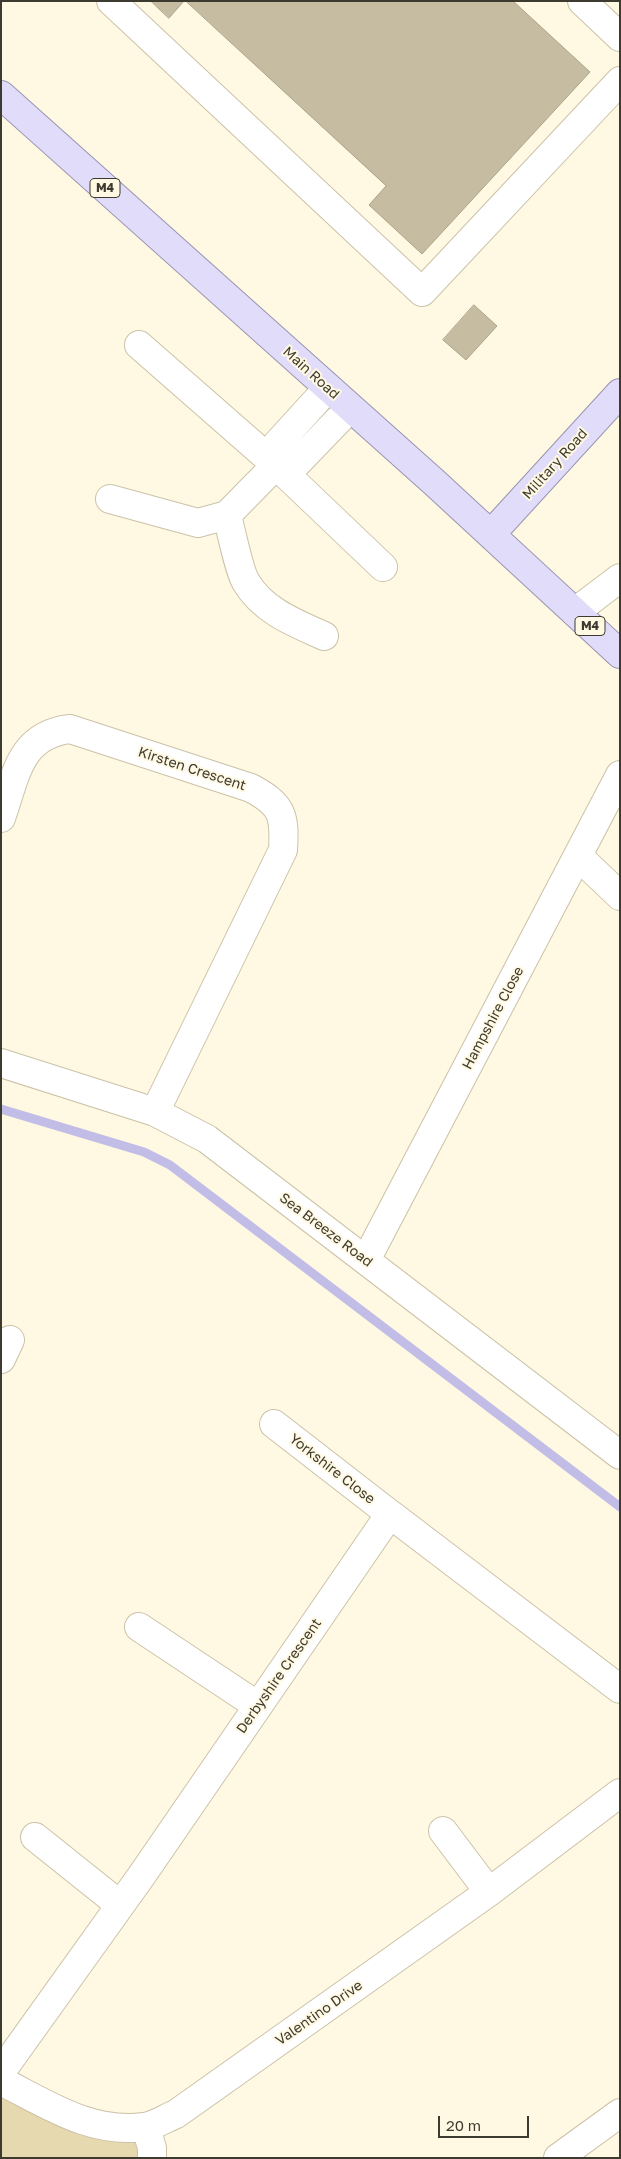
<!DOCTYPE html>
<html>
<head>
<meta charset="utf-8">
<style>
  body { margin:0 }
  #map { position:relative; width:621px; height:2159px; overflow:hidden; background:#fff8e2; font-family:"Golos Text",sans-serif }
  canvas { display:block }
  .frame { position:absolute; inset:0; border:2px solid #3d3a2f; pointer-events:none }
  .scale { position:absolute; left:438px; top:2116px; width:91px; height:22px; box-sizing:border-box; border:2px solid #3d3a2f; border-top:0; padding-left:6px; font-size:15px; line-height:18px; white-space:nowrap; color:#3d3a2f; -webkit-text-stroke:4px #fff8e2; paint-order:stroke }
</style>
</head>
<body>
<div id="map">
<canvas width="621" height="2159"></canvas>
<div class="frame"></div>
<div class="scale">20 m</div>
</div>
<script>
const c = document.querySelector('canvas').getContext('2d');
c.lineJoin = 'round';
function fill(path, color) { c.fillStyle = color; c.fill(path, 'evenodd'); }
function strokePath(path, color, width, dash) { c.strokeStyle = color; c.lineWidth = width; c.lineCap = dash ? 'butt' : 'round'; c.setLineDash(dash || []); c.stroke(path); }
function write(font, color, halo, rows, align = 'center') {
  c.font = font + ' "Golos Text",sans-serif'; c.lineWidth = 4; c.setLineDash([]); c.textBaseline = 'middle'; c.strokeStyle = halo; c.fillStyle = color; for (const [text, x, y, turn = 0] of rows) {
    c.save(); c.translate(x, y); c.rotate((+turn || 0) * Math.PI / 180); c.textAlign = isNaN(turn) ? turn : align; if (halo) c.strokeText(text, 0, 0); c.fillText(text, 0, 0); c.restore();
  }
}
fill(new Path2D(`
  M1,2081L146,2127L152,2158H1Z`), '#e6d8af');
strokePath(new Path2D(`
  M1,1109L144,1152L170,1165L620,1507`), '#c1bde6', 9);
const building = new Path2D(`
  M151,1H184L169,18Z
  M186,1H513L590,72L422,254L369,205L386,186Z
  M474,305L497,326L466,360L443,340Z`);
fill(building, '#c5bca2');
strokePath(building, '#aca389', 1);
const minor = new Path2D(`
  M111,1L422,292L620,81
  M582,1L620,37
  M139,345L276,465L383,567
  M276,465L297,463L350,408
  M110,499L198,523L227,515
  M575,612L620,578
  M324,636C295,623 263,611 246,582C239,571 231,530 227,515L276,465L277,444L328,388
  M1,818C16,776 19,735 70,729L251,788C283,805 285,816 283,850L155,1112
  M578,856L620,896
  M1,1063L155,1112L207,1139L620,1455
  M366,1260L620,775
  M1,1359L10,1340
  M274,1424L390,1514
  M139,1627L258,1706
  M443,1831L489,1892
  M35,1837L120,1905
  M1,2072L142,1875L390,1514L620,1689
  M1,2081C47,2104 90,2134 144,2127C154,2126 166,2118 176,2114L489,1892L620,1793
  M146,2127L152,2148V2158
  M558,2158L620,2113`);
const major = new Path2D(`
  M1,95L435,483L620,654
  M491,534L620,393`);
strokePath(minor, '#cbc2a8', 30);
strokePath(major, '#9994b1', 30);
strokePath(minor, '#fff', 28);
strokePath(major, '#e0dcfa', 28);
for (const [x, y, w] of [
  [105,188,30],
  [590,626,30]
]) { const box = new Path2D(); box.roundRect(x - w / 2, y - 9.5, w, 19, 4); c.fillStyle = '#fff8e2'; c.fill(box); strokePath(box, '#3d3a2f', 1); }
write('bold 12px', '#3d3a2f', null, [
  ["M4",105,188],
  ["M4",590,626]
]);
write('14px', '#3d3a2f', '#fff8e2', [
  ["Main Road",311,373,42],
  ["Military Road",555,464,-48],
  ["Kirsten Crescent",192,769,18],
  ["Hampshire Close",493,1018,-62],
  ["Sea Breeze Road",326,1230,37],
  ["Yorkshire Close",332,1469,38],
  ["Derbyshire Crescent",279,1676,-55],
  ["Valentino Drive",319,2013,-35]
]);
</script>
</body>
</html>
